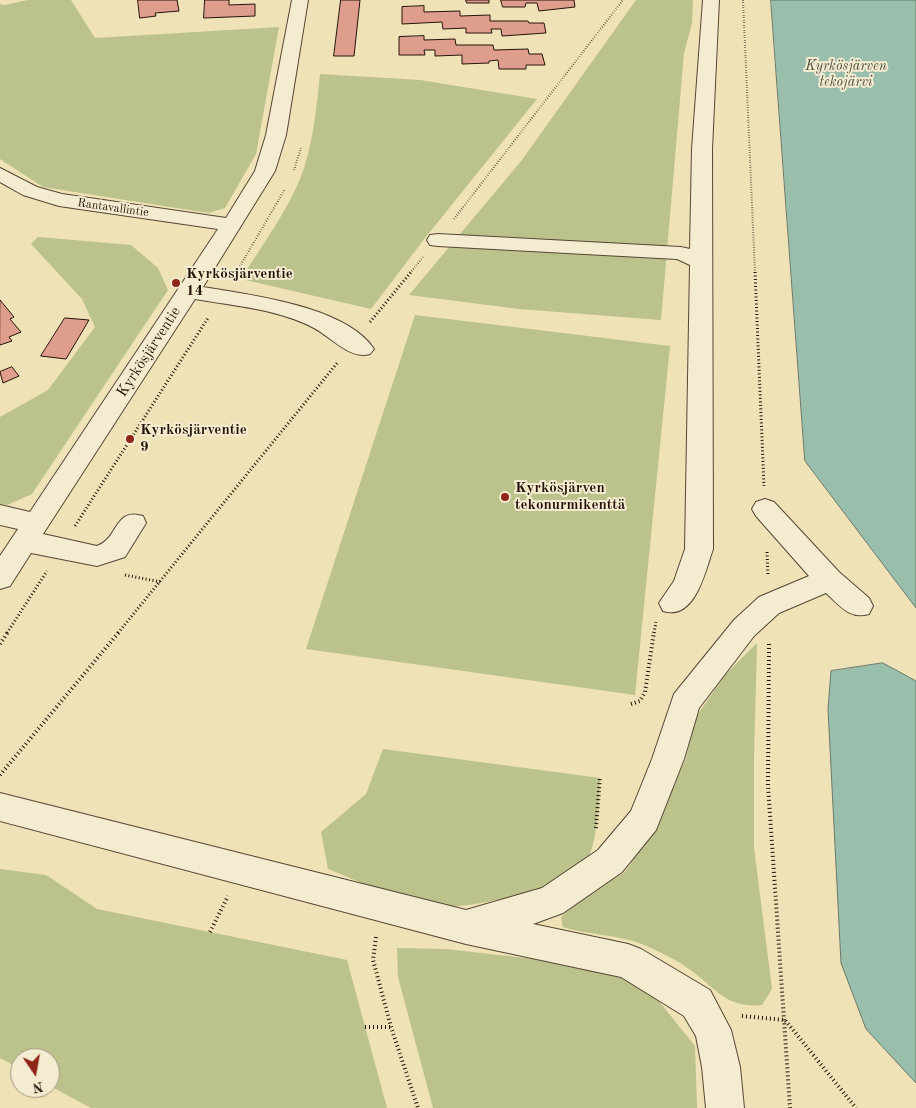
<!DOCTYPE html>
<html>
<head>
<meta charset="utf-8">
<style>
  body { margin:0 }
  #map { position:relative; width:916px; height:1108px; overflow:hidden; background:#eee2b6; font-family:"Old Standard TT",serif }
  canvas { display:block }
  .north { position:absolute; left:10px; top:1048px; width:50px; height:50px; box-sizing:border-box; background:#f4ecd0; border:1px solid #a19581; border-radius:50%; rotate:168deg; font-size:14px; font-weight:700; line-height:20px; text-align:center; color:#25120a }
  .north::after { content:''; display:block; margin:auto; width:18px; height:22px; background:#8f2418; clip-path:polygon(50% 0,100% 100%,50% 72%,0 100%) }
</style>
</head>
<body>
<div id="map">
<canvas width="916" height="1108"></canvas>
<div class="north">N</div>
</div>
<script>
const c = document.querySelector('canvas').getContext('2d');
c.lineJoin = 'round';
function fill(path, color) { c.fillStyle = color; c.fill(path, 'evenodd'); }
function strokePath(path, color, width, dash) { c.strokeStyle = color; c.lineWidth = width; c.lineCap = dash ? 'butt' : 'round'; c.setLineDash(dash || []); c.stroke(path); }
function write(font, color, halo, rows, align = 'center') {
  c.font = font + ' "Old Standard TT",serif'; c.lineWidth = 4; c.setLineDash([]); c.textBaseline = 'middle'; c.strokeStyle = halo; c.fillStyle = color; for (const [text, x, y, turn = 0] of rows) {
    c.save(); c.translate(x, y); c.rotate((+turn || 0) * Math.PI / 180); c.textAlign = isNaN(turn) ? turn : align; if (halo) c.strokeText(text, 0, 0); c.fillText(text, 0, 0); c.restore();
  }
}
fill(new Path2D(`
  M28,0H71L95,38L279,27L256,154L225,208L208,213L43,187L0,159V4L5,5Z
  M636,0H693L692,23L684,53L661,320L519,309L409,295L522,160Z
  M320,74L420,80L537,99L425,238L371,309L241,279C261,247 294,202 305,165C314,135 317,104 320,74Z
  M38,237L131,245L158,268L168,290L32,494L7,505L0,504V417L48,390L95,327L82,299L31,244Z
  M415,315L670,346L635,695L306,649Z
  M757,643L754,758V848L772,989L762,1005C724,1009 714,985 686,967C675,959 661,953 649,947C621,934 591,936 563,927L561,917L578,900L625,872L656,828L686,758L696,717L725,675Z
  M383,749L600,778C599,801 598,851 582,867C560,888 466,911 436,906C399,900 362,883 328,869L321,832L366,794Z
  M0,869L46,875L97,909L347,960L387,1108H91L50,1086V1058H20V1069L0,1058Z
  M397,948L446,949L552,961L645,984L695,1046L697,1108H433L398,977Z`), '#bcc28b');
const water = new Path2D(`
  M771,0H916V608L805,461Z
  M883,663L916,681V1083L866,1029L841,963L828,709L831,671Z`);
fill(water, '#99beac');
strokePath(water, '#6b796b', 1);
const building = new Path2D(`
  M138,0H177L179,11L155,13L156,16L140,18Z
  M205,0H229V5L255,4V16L204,18Z
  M341,0H360L354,56H334Z
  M466,0H489V3H467Z
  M501,0H574L575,7L539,11L537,3H526L525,7H503Z
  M424,6V12L460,11V16L490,15V21H528L529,23H544L546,33L502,36L501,29H491L492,33H466V28L443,29L442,22L402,24V7Z
  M424,36V40L455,39L456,45H493L494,50L528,49L529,54H542L545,65H526V69H499L498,60L489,61V63L462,64V55L435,56V50H424L425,55H399V37Z
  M0,300L14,317L10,319L21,332L9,337L12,341L0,345Z
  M65,318L89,320L66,359L41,356Z
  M12,367L19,376L3,383L0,372Z`);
fill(building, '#df9d8d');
strokePath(building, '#25120a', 1);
const minor = new Path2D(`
  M292,0H308L286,135L275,171L203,287C250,295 346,306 374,349L370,354C350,360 331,337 314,328C278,309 235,306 195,299L43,534L97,546C119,538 114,507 143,516L146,523L125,557L97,566L31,553L10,586L0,589V556L18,529L0,525V505L30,512L218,229L59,206L23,195L0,182V168L37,187L62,194L226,218L255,171L266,135Z
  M703,0H719L712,149L713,549C705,572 695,621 663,611L659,603L674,581L685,549L690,265L677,259L438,246L430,245L427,240L430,235L438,234L681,247L690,249L692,149Z
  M765,499L774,502L839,572L869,598L873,606L869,614C850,620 839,605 826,593L779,613L754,636L699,708L684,759L656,830L622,872L563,913L533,924L628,944L641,949L710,990L731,1030L740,1067L744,1108H706L702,1067L696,1036L684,1016L621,977L466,944L0,821V793L466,910L542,888L598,850L631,811L652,759L674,694L734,620L759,597L809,576L756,516L752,509L756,502Z`);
strokePath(minor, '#574635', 2);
strokePath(new Path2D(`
  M743,0L755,273
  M294,170L301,148
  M454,219L623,0
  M236,273L285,189
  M410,273L423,257`), '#25120a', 2, [0.5, 2]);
strokePath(new Path2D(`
  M755,272L764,486
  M234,277L237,272
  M370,322L411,272
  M75,526L208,318
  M767,552L768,576
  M125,575L161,582
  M7,633L47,571
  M118,633L338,362
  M654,633L656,622`), '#25120a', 3, [1, 2.5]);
strokePath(new Path2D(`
  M0,644L8,632
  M769,644L768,785L790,1108
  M631,704L640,701L645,692L654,632
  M0,775L119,632
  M596,828L600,778
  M210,932L228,896
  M376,937L373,960L391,1027L418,1108
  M742,1016L785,1020L856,1108
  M365,1027H391`), '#25120a', 4, [1, 3]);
fill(minor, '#f4ecd0');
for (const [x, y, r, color] of [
  [176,283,5,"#8f2418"],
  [130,439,5,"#8f2418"],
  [505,497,5,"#8f2418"]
]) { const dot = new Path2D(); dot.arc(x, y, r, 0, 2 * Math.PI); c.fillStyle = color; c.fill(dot); strokePath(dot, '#f4ecd0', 2); }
write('12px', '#25120a', '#f4ecd0', [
  ["Rantavallintie",113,208,8]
]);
write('italic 14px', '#4e4e43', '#f4ecd0', [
  ["Kyrkösjärven",846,66],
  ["tekojärvi",846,82]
]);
write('bold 15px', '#25120a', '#f4ecd0', [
  ["Kyrkösjärventie",186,274],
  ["14",186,291],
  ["Kyrkösjärventie",140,430],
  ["9",140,447],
  ["Kyrkösjärven",515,488],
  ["tekonurmikenttä",515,505]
], 'left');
write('15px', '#25120a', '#f4ecd0', [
  ["Kyrkösjärventie",149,352,-57]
]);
</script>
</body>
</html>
